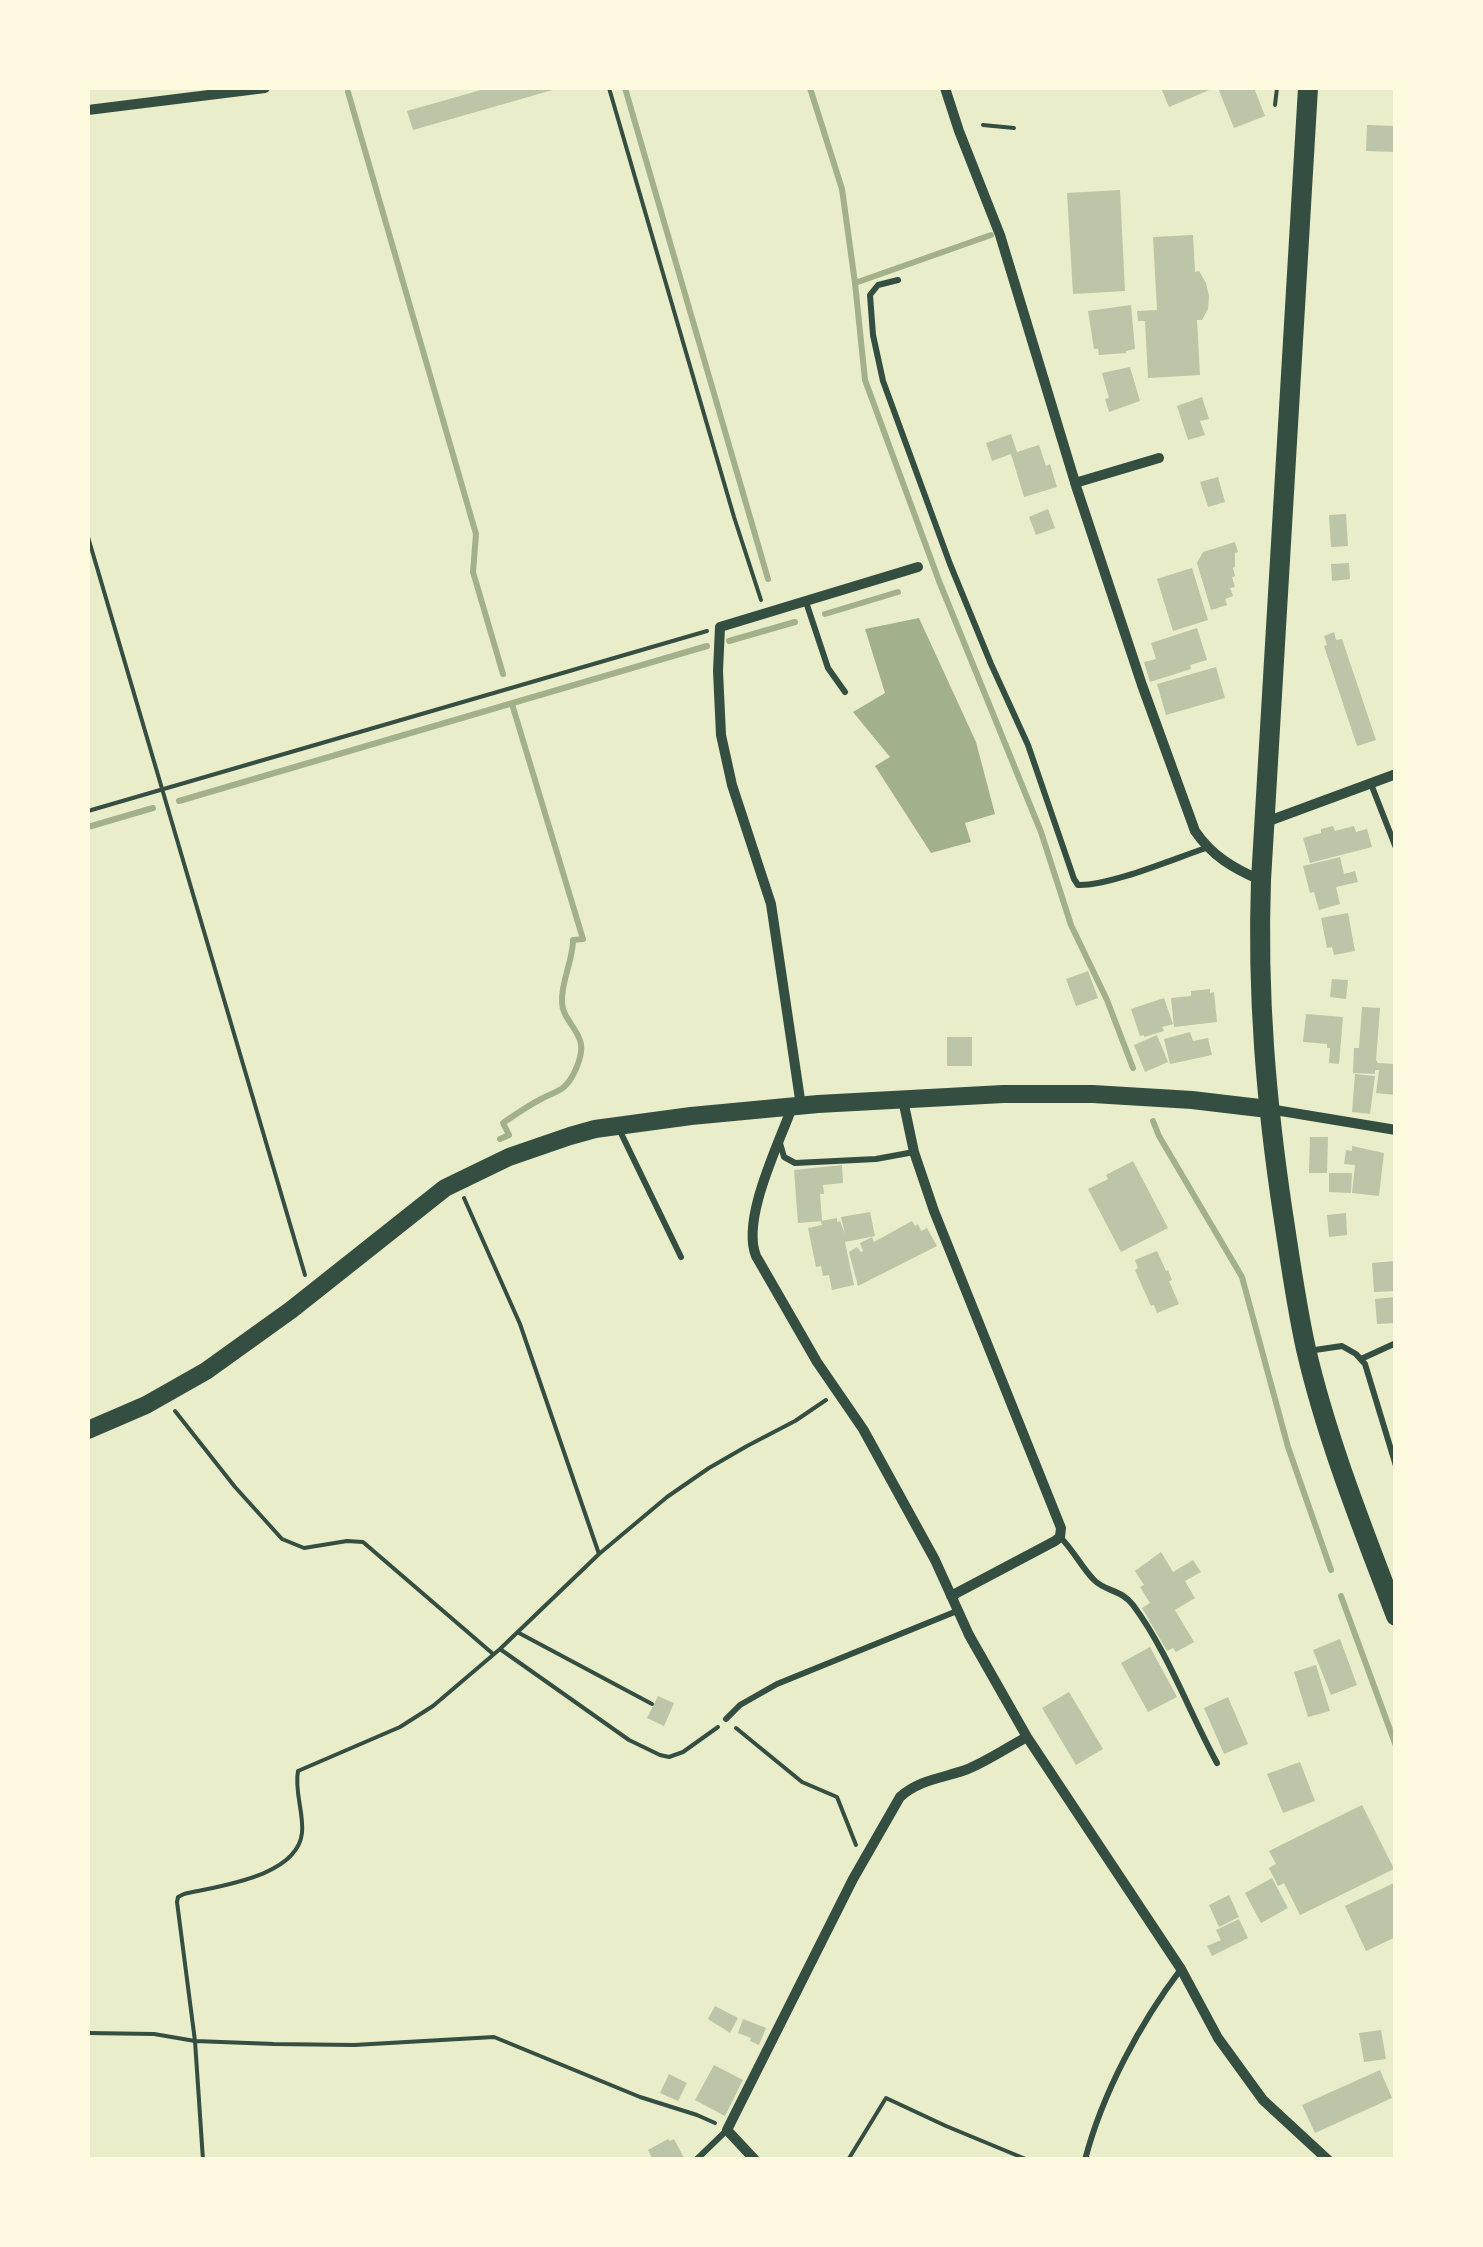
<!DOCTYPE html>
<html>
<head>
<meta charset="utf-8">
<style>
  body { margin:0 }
  #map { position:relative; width:1483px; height:2247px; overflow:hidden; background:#e9edc9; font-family:Poppins,sans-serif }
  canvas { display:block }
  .frame { position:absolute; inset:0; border:90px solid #fefae0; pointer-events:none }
</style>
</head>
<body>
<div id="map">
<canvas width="1483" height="2247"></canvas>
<div class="frame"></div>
</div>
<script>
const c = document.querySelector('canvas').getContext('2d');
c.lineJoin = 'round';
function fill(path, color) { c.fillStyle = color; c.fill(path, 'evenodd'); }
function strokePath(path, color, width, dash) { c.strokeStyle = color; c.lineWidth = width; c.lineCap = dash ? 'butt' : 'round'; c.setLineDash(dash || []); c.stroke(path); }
fill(new Path2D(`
  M919,618L976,742L995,814L965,823L971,842L931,853L875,766L890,757L853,712L885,693L865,629Z`), '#a3b18a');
strokePath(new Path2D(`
  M625,88L768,579
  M810,88L842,189L855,283L865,380L939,581L1041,832L1071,925L1107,1000L1133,1068
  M348,92L476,534L473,572L503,674
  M855,283L991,235
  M825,614L898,592
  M729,641L795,622
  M179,801L707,646
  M88,827L153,808
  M1153,1121L1159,1136L1242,1277L1288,1447L1331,1570
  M500,1139L509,1135L503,1123C516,1114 529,1105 543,1098C550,1094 558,1092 564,1087C573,1079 583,1057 581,1044C578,1028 562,1018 562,1002C561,981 573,961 573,940L583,939L512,704
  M1341,1596L1396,1746`), '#a3b18a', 6);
fill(new Path2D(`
  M488,88L556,89L413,130L407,111Z
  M1161,88H1214L1169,107Z
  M1218,88H1254L1265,116L1234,128Z
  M1367,125L1396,126V152L1366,151Z
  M1120,190L1125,291L1073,294L1067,193Z
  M1193,235L1195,272L1199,271L1206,283L1209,296L1208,309L1202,320H1197L1200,375L1148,378L1145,321H1138L1137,311L1157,310L1153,237Z
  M1131,305L1135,349L1126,351V353L1099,355L1098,349H1094L1088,311Z
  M1130,367L1140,401L1109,412L1105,399L1109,398L1102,373Z
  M1202,397L1209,419L1200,421L1205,435L1188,440L1177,406Z
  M1011,434L1017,452L1039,445L1046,466L1050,464L1057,487L1024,497L1011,454L992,461L986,443Z
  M1218,477L1225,502L1208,507L1200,482Z
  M1048,509L1055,528L1036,535L1029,517Z
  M1346,514L1348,546L1331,547L1329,515Z
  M1235,542L1238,552L1235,553V567L1233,568L1235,576L1232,577L1235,587L1230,588L1233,596L1225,599L1227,605L1211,610L1197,563L1203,552Z
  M1349,563L1350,579L1332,581L1331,564Z
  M1192,568L1208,620L1173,631L1157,579Z
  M1197,628L1207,660L1190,665L1191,669L1150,682L1144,662L1156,659L1151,643Z
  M1334,632L1336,640L1342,639L1376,740L1357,746L1324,646L1327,645L1324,636Z
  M1216,667L1225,698L1166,715L1157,684Z
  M1333,826L1335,831L1354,826L1356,832L1367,829L1372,847L1310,863L1303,838L1321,833V829Z
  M1340,857L1344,874L1355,871L1358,882L1336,887L1340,904L1319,910L1314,892L1310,893L1303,866Z
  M1348,913L1355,951L1334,955L1332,947L1327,948L1321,918Z
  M1088,971L1098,998L1076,1006L1066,979Z
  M1332,979L1348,980L1346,999L1330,997Z
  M1210,989V993L1214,992L1217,1022L1174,1027L1171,998L1191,996V991Z
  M1164,998L1173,1024L1162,1027L1164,1031L1144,1037V1035L1140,1036L1131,1009Z
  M1362,1007L1380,1008L1376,1060L1378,1063L1396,1064V1095L1376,1093L1379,1070H1375V1074L1353,1073L1354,1048H1359Z
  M1306,1014L1343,1017L1339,1064L1329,1063L1330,1048H1327V1044L1303,1042Z
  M1190,1032L1193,1041L1208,1038L1212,1055L1170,1064L1164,1039Z
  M1157,1035L1168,1062L1145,1072L1134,1045Z
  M947,1037H972V1066H947Z
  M1355,1074L1375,1076L1370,1114L1352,1112Z
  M1310,1137H1328L1327,1173H1309Z
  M1352,1146L1384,1153L1379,1196L1352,1193L1355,1165L1344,1164L1346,1150L1352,1151Z
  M1133,1161L1168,1228L1121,1252L1088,1189L1108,1179L1106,1175Z
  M842,1165L843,1183L823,1185L824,1194H820L822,1221L798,1223L794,1170Z
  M1329,1173H1352L1351,1193L1329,1192Z
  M870,1212L875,1236L845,1242L854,1285L832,1290L829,1275L823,1276L821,1266L816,1267L808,1228L822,1225L821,1221L837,1218V1222L840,1221L845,1234L841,1217Z
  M1346,1213L1347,1235L1329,1237L1327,1215Z
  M912,1221L915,1226L918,1224L921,1231L927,1228L937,1246L858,1286L849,1252L857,1247L861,1252L863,1251L860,1243L872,1237L874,1242Z
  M1157,1251L1166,1271L1168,1270L1172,1280L1169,1281L1179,1304L1157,1313L1154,1305L1151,1306L1135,1270L1138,1268L1135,1260Z
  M1395,1261L1396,1291L1374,1292L1372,1263Z
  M1396,1297V1323L1377,1324L1375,1299Z
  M1161,1552L1173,1572L1193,1560L1201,1572L1185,1581L1195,1598L1175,1610L1194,1642L1176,1652L1173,1648L1167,1651L1142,1608L1150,1603L1140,1587L1144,1585L1135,1571Z
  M1340,1639L1357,1685L1331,1695L1313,1650Z
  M1150,1647L1177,1697L1148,1712L1121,1663Z
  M1316,1665L1330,1711L1308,1717L1294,1672Z
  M1069,1692L1103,1749L1076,1765L1042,1708Z
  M658,1696L674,1703L664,1726L647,1718Z
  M1228,1697L1248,1744L1224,1754L1204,1708Z
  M1300,1762L1315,1801L1283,1813L1267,1774Z
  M1362,1805L1394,1869L1300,1915L1284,1883L1278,1886L1269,1868L1276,1864L1269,1851Z
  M1272,1878L1288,1908L1261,1923L1245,1893Z
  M1396,1882V1937L1366,1951L1345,1906Z
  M1229,1895L1239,1917L1219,1927L1209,1905Z
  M1239,1919L1248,1938L1212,1956L1207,1946L1221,1940L1216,1930Z
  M715,2006L738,2018L730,2033L708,2019Z
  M743,2019L766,2028L759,2045L750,2041L751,2038L738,2033Z
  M1381,2030L1386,2059L1364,2062L1359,2033Z
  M714,2065L743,2080L725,2116L695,2100Z
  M1380,2070L1392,2098L1315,2133L1302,2105Z
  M669,2074L687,2083L678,2101L660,2093Z
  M668,2139L670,2141L674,2139L684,2158L653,2160L648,2150Z`), '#bcc5a7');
strokePath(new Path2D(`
  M609,88L734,517L761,600
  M1275,105L1277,88
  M983,125L1014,128
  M88,537L305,1275
  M88,811L707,631
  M464,1198L520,1324L599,1554
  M175,1411L235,1487L282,1539L304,1548L347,1541L363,1542L492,1653
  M519,1633L652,1704
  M500,1649L629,1740L660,1755L669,1757L683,1752L718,1727
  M736,1728L802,1782L837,1797L856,1845
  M88,2033L154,2034L195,2041L274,2044L354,2045L494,2037L640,2097L697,2115L715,2123
  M203,2160L195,2041L177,1902L178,1897L184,1894C218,1886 297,1877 302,1833C304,1812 294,1791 298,1771L400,1727L433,1706L500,1649L599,1554L667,1497L709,1468L747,1446L795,1421L826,1400
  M848,2160L886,2098L946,2126L1028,2160`), '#344e41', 4);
strokePath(new Path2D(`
  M898,280L878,285L870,295L873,335L883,381L950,564L991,664L1028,745L1074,879L1078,885C1110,886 1173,859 1206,848
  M806,602L828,668L845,692
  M1371,784L1396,848
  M618,1127L681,1257
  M780,1143L784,1157L795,1163L876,1159L914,1152
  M1308,1351L1342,1346L1356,1354L1365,1364L1396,1466
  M1361,1359L1396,1343
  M1061,1538C1074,1551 1082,1568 1094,1580C1106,1592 1121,1589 1133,1605C1168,1652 1189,1712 1217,1763
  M726,1719L740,1705L777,1684L957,1611
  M696,2160L727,2130
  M1085,2160C1102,2094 1140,2023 1181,1969`), '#344e41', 6);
strokePath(new Path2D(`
  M945,88L959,131L1000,235L1077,489L1142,685L1195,831C1212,856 1233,868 1260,880
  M88,110L265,88
  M1075,483L1159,458
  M1266,822L1396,774
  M903,1100L914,1152L934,1211L1061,1528L1060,1537L1055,1541L951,1596
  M801,1106L771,904L732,785L721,735L718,671L720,627L918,567
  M792,1107C779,1144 741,1219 756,1256L817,1362L863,1429L935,1560L969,1635L1027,1737L1181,1969L1218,2038L1263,2100L1328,2160
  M1269,1109L1396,1130
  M755,2160L727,2130L853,1879L900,1797C919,1779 945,1778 968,1769C989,1760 1008,1747 1027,1737`), '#344e41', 10);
strokePath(new Path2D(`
  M88,1430L146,1405L206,1371L291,1310L445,1188L509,1157L570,1136L595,1129L691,1116L818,1104L1003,1094H1093L1192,1100L1268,1109`), '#344e41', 18);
strokePath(new Path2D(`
  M1308,88L1261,880C1257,995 1266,1101 1283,1214C1290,1259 1296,1304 1306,1349C1327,1440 1363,1529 1396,1616`), '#344e41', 20);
</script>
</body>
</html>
